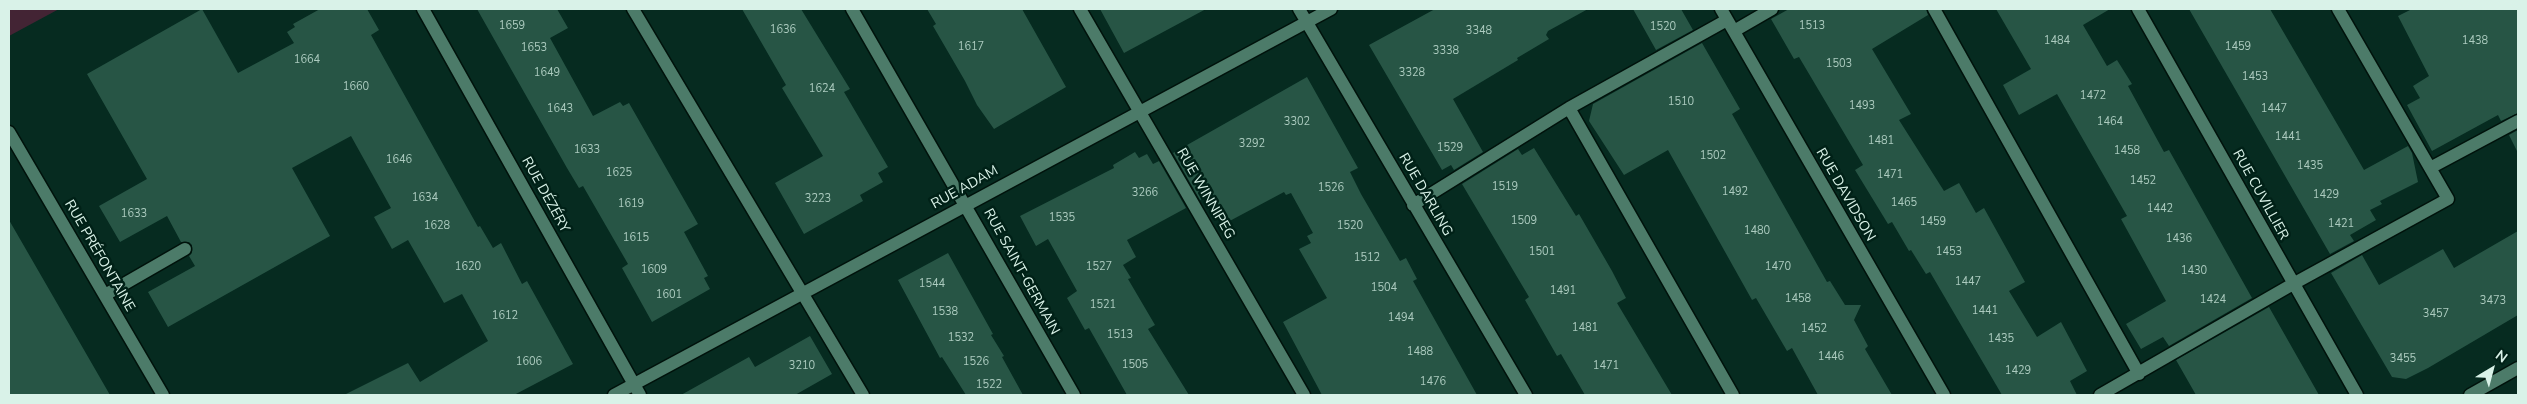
<!DOCTYPE html>
<html>
<head>
<meta charset="utf-8">
<style>
  body { margin:0 }
  #map { position:relative; width:2527px; height:404px; overflow:hidden; background:#062b20; font-family:"Nunito Sans",sans-serif }
  canvas { display:block }
  .frame { position:absolute; inset:0; border:10px solid #d9f2e8; pointer-events:none }
  .north { position:absolute; left:2467px; top:344px; width:50px; height:50px; -webkit-text-stroke:4px #002117; paint-order:stroke; rotate:37deg; font-size:14px; font-weight:700; line-height:20px; text-align:center; color:#d9f2e8 }
  .north::after { content:''; display:block; margin:auto; width:18px; height:22px; background:#d9f2e8; clip-path:polygon(50% 0,100% 100%,50% 72%,0 100%) }
</style>
</head>
<body>
<div id="map">
<canvas width="2527" height="404"></canvas>
<div class="frame"></div>
<div class="north">N</div>
</div>
<script>
const c = document.querySelector('canvas').getContext('2d');
c.lineJoin = 'round';
function fill(path, color) { c.fillStyle = color; c.fill(path, 'evenodd'); }
function strokePath(path, color, width, dash) { c.strokeStyle = color; c.lineWidth = width; c.lineCap = dash ? 'butt' : 'round'; c.setLineDash(dash || []); c.stroke(path); }
function write(font, color, halo, rows, align = 'center') {
  c.font = font + ' "Nunito Sans",sans-serif'; c.lineWidth = 5; c.setLineDash([]); c.textBaseline = 'middle'; c.strokeStyle = halo; c.fillStyle = color; for (const [text, x, y, turn = 0] of rows) {
    c.save(); c.translate(x, y); c.rotate((+turn || 0) * Math.PI / 180); c.textAlign = isNaN(turn) ? turn : align; if (halo) c.strokeText(text, 0, 0); c.fillText(text, 0, 0); c.restore();
  }
}
fill(new Path2D(`
  M9,9H59L9,36Z`), '#432434');
fill(new Path2D(`
  M202,9L238,73L294,43L287,32L295,27L293,24L320,9H367L379,30L371,35L478,227L480,226L493,248L501,243L522,284L527,281L573,364L514,395H344L408,363L420,382L488,341L462,294L444,303L408,240L392,249L374,217L391,208L351,136L292,168L330,236L168,327L148,292L195,266L189,256L192,253V245L189,242H181L167,216L120,242L99,206L147,179L87,74Z
  M477,9H557L568,28L550,38L593,116L620,102L623,106L629,103L698,224L684,232L708,276L704,278L710,289L652,322L622,268L628,264L583,186L579,188L567,168Z
  M742,9H801L850,89L844,92L888,167L878,173L883,182L860,195L863,201L804,234L775,183L823,156L782,88L786,85Z
  M927,9H1022L1066,87L994,129L977,105L965,81L933,26L936,24Z
  M1100,9H1206L1124,53Z
  M1435,9H1588L1548,31L1546,35L1549,39L1517,58L1518,60L1453,99L1483,152L1454,170L1451,165L1442,170L1369,45Z
  M1633,9H1681L1693,30L1656,50Z
  M1789,9H1926L1928,15L1872,49L1911,114L1899,120L1944,191L1959,183L1976,213L1984,208L2025,282L2009,291L2037,337L2061,322L2087,371L2070,381L2077,395H2002L1930,272L1926,274L1911,250L1909,251L1892,222L1888,224L1855,170L1863,165L1799,57L1794,59L1771,19Z
  M1996,9H2110L2083,25L2107,66L2117,60L2132,84L2128,86L2164,152L2169,150L2252,298L2169,346L2163,337L2141,349L2126,324L2166,301L2121,219L2127,216L2057,94L2019,115L2003,85L2031,69Z
  M2189,9H2270L2364,170L2408,146L2412,153L2418,182L2380,201L2382,204L2370,210L2376,220L2350,235L2354,241L2330,254Z
  M2412,9H2518V113L2501,121L2498,115L2432,151L2407,105L2420,98L2413,86L2429,76L2398,16Z
  M1702,43L1740,109L1732,114L1827,282L1830,281L1845,305H1861L1854,320L1868,346L1865,349L1892,395H1818L1792,348L1787,351L1756,298L1752,300L1668,150L1624,175L1589,121L1593,104Z
  M1307,77L1358,168L1350,172L1361,194L1400,261L1406,258L1417,279L1413,281L1477,395H1322L1283,322L1327,298L1299,249L1311,243L1307,236L1313,233L1291,193L1286,195L1284,192L1224,224L1209,195L1200,200L1173,153Z
  M2518,130V153L2509,135Z
  M1534,148L1576,216L1579,214L1612,271L1626,298L1617,303L1672,395H1585L1561,354L1557,356L1525,300L1529,297L1462,184L1518,149L1522,155Z
  M1135,152L1139,158L1147,154L1153,164L1159,161L1186,208L1127,240L1136,257L1123,265L1131,278L1128,279L1155,325L1148,329L1189,395H1127L1089,328L1085,330L1067,298L1077,291L1048,239L1036,246L1020,216L1114,168L1113,165Z
  M9,220L110,395H9Z
  M2518,231V315L2428,368L2406,379L2392,377L2331,273L2362,255L2379,285L2443,249L2454,268Z
  M948,253L993,334L991,335L1004,356L1002,357L1023,395H966L942,357L940,358L898,280Z
  M2269,307L2319,395H2196L2176,360Z
  M810,336L832,374L795,395H681L749,357L755,367Z`), '#275545');
const minor = new Path2D(`
  M423,9L640,395
  M633,9L863,395
  M852,9L1074,395
  M1080,9L1304,395
  M1299,9L1526,395
  M1721,9L1944,395
  M1934,9L2139,374
  M2138,9L2357,395
  M1734,31L1772,9
  M1569,108L1733,395
  M9,132L163,395
  M2430,168L2518,121
  M1413,205L1569,108L1727,20
  M105,295L185,249
  M614,395L1331,9
  M2100,395L2293,284L2448,199L2338,9
  M2470,395L2518,368`);
strokePath(minor, '#00120b', 15);
strokePath(minor, '#4c7b69', 12);
write('11px', '#accbbf', null, [
  ["1659",512,26],
  ["1513",1812,26],
  ["1520",1663,27],
  ["1636",783,30],
  ["3348",1479,31],
  ["1484",2057,41],
  ["1438",2475,41],
  ["1617",971,47],
  ["1459",2238,47],
  ["1653",534,48],
  ["3338",1446,51],
  ["1664",307,60],
  ["1503",1839,64],
  ["1649",547,73],
  ["3328",1412,73],
  ["1453",2255,77],
  ["1660",356,87],
  ["1624",822,89],
  ["1472",2093,96],
  ["1510",1681,102],
  ["1493",1862,106],
  ["1643",560,109],
  ["1447",2274,109],
  ["3302",1297,122],
  ["1464",2110,122],
  ["1441",2288,137],
  ["1481",1881,141],
  ["3292",1252,144],
  ["1529",1450,148],
  ["1633",587,150],
  ["1458",2127,151],
  ["1502",1713,156],
  ["1646",399,160],
  ["1435",2310,166],
  ["1625",619,173],
  ["1471",1890,175],
  ["1452",2143,181],
  ["1519",1505,187],
  ["1526",1331,188],
  ["1492",1735,192],
  ["3266",1145,193],
  ["1429",2326,195],
  ["1634",425,198],
  ["3223",818,199],
  ["1465",1904,203],
  ["1619",631,204],
  ["1442",2160,209],
  ["1633",134,214],
  ["1535",1062,218],
  ["1509",1524,221],
  ["1459",1933,222],
  ["1421",2341,224],
  ["1628",437,226],
  ["1520",1350,226],
  ["1480",1757,231],
  ["1615",636,238],
  ["1436",2179,239],
  ["1501",1542,252],
  ["1453",1949,252],
  ["1512",1367,258],
  ["1620",468,267],
  ["1527",1099,267],
  ["1470",1778,267],
  ["1609",654,270],
  ["1430",2194,271],
  ["1447",1968,282],
  ["1544",932,284],
  ["1504",1384,288],
  ["1491",1563,291],
  ["1601",669,295],
  ["1458",1798,299],
  ["1424",2213,300],
  ["3473",2493,301],
  ["1521",1103,305],
  ["1441",1985,311],
  ["1538",945,312],
  ["3457",2436,314],
  ["1612",505,316],
  ["1494",1401,318],
  ["1481",1585,328],
  ["1452",1814,329],
  ["1513",1120,335],
  ["1532",961,338],
  ["1435",2001,339],
  ["1488",1420,352],
  ["1446",1831,357],
  ["3455",2403,359],
  ["1606",529,362],
  ["1526",976,362],
  ["1505",1135,365],
  ["3210",802,366],
  ["1471",1606,366],
  ["1429",2018,371],
  ["1476",1433,382],
  ["1522",989,385]
]);
write('14px', '#d9f2e8', '#002117', [
  ["RUE ADAM",965,188,-29],
  ["RUE WINNIPEG",1205,194,60],
  ["RUE DÉZÉRY",545,195,61],
  ["RUE DARLING",1425,195,60],
  ["RUE DAVIDSON",1845,195,60],
  ["RUE CUVILLIER",2260,195,61],
  ["RUE PRÉFONTAINE",99,256,60],
  ["RUE SAINT-GERMAIN",1021,272,61]
]);
</script>
</body>
</html>
